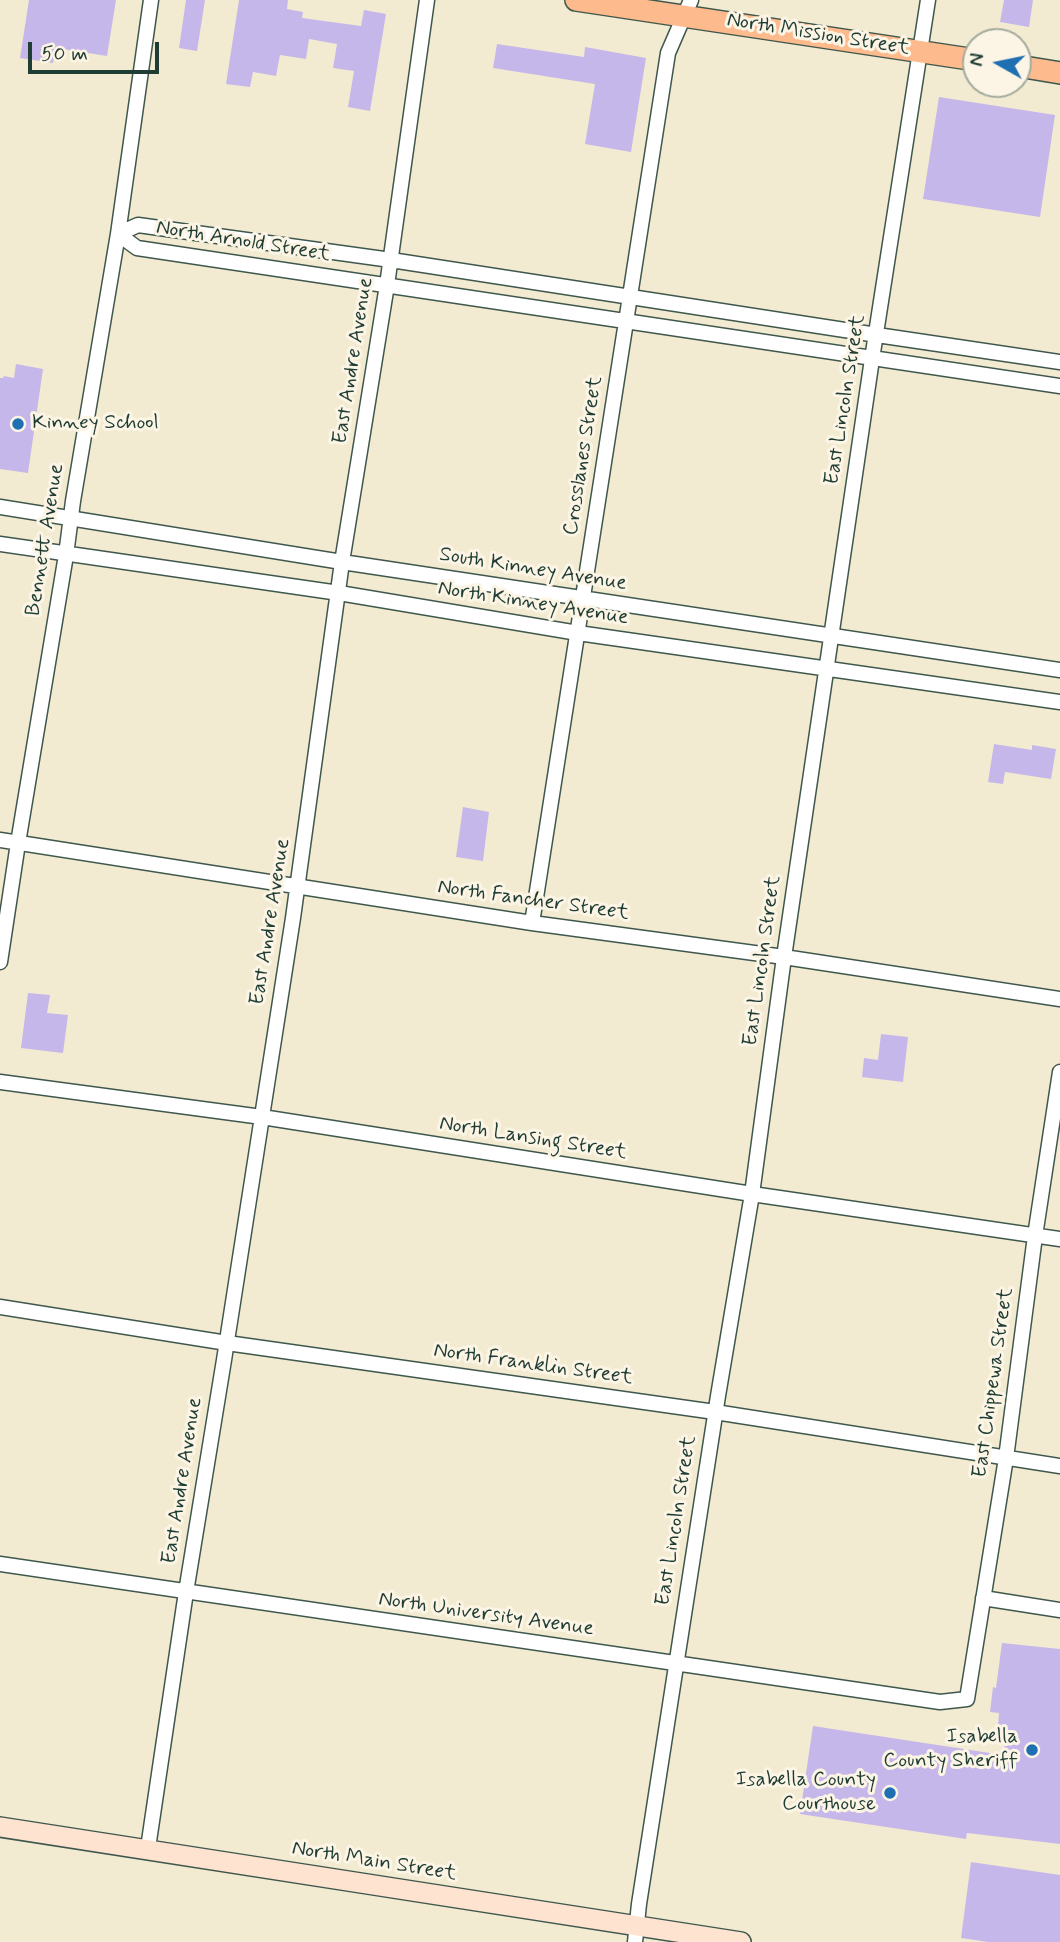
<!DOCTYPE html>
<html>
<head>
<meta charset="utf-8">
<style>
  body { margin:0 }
  #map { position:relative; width:1060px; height:1942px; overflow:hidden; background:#f2ebd1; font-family:Mynerve,sans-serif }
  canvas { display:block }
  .north { position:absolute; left:962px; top:28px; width:70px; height:70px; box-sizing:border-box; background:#fcf5e5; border:2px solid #a4ab9e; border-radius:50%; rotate:279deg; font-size:19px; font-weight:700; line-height:28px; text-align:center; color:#1f3d34 }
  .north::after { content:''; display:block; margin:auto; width:24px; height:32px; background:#1f6fb2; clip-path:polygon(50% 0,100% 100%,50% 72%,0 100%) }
  .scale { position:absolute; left:28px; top:42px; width:131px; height:32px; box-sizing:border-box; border:4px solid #1f3d34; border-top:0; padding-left:9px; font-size:21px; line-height:24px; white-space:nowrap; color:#1f3d34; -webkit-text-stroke:5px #fcf5e5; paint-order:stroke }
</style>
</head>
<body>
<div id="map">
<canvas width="1060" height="1942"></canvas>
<div class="north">N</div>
<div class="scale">50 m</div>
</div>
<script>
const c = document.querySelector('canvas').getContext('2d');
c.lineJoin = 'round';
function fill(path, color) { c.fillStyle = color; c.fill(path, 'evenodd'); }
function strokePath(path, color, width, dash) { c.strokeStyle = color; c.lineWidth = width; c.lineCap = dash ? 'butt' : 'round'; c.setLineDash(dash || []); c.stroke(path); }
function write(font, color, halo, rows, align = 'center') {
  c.font = font + ' Mynerve,sans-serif'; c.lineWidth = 6; c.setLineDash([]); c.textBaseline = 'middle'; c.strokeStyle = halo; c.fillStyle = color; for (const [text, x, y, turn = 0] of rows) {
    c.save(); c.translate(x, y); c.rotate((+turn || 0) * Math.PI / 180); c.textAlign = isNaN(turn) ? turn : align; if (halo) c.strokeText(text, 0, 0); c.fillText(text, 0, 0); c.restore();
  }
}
fill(new Path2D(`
  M29,0H116L107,56L56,48L53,63L20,58Z
  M186,0H205L197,51L179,48Z
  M239,0H288L287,9L303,12L302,18L361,26L364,10L386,14L370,111L348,107L354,71L333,68L337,44L309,39L306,59L280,55L276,76L253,72L250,87L226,84Z
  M1004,0H1033L1029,27L1000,22Z
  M497,44L584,57L585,47L646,58L631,152L585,144L595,84L493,68Z
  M939,97L1055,115L1040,217L923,199Z
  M16,364L43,369L28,473L0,469V378H3L4,376L14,378Z
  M994,744L1032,750V745L1056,749L1051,779L1005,772L1003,784L988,782Z
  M463,807L489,812L483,861L456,857Z
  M28,993L50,995L47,1013L68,1015L63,1053L21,1048Z
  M881,1034L908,1037L903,1082L862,1077L864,1058L878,1060Z
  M1002,1643L1060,1649V1844L967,1833L966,1839L800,1814L813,1726L1003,1755L1007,1730L998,1726L999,1713L990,1712L993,1687L996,1688Z
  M971,1862L1060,1875V1942H988L961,1938Z`), '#c6b7ea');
const street = new Path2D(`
  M1060,362L877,335L391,260L138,225L118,234L137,248L1060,386
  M0,507L342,562L1060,670
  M0,544L339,593L578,633L1060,702
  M0,840L532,923L784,957L1060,999
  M532,923L668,53L691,0
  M0,962L18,843L66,555L73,501L118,234L151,0
  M0,1082L262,1117L752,1194L1060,1239
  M0,1307L227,1343L715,1412L1060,1466
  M0,1564L940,1702L967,1699L1006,1458L1035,1236L1060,1072
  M983,1598L1060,1610
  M148,1848L186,1592L224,1360L293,918L342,562L387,285L427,0
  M635,1942L639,1904L718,1396L752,1194L784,957L872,359L928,0`);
const secondary = new Path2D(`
  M0,1827C247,1863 494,1906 741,1942`);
const primary = new Path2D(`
  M576,0L976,60
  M1018,66L1060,73`);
strokePath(street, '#3f574c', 17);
strokePath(secondary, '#3f574c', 22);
strokePath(primary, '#3f574c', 24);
strokePath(street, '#fff', 14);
strokePath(secondary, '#fee3d1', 19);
strokePath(primary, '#fcba8d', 21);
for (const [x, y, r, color] of [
  [18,424,7,"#1f6fb2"],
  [1032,1750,7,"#1f6fb2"],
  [890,1793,7,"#1f6fb2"]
]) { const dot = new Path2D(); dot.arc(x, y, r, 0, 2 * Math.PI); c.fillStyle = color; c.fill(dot); strokePath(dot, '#fcf5e5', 2.5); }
write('21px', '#1f3d34', '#fcf5e5', [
  ["North Mission Street",818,35,9],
  ["North Arnold Street",243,242,9],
  ["East Andre Avenue",354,361,-81],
  ["East Lincoln Street",846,400,-81],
  ["Crosslanes Street",584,456,-81],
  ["Bennett Avenue",46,540,-81],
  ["South Kinney Avenue",533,570,9],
  ["North Kinney Avenue",533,604,9],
  ["North Fancher Street",533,901,8],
  ["East Andre Avenue",271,922,-81],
  ["East Lincoln Street",763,961,-82],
  ["North Lansing Street",533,1139,9],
  ["North Franklin Street",533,1365,8],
  ["East Chippewa Street",994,1383,-82],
  ["East Andre Avenue",183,1481,-81],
  ["East Lincoln Street",677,1521,-81],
  ["North University Avenue",486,1615,8],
  ["North Main Street",374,1862,9]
]);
write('21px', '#1f3d34', '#fcf5e5', [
  ["Kinney School",32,424,"left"],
  ["Isabella",1018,1738],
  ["County Sheriff",1018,1762],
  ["Isabella County",876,1781],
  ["Courthouse",876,1805]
], 'right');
</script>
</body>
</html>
